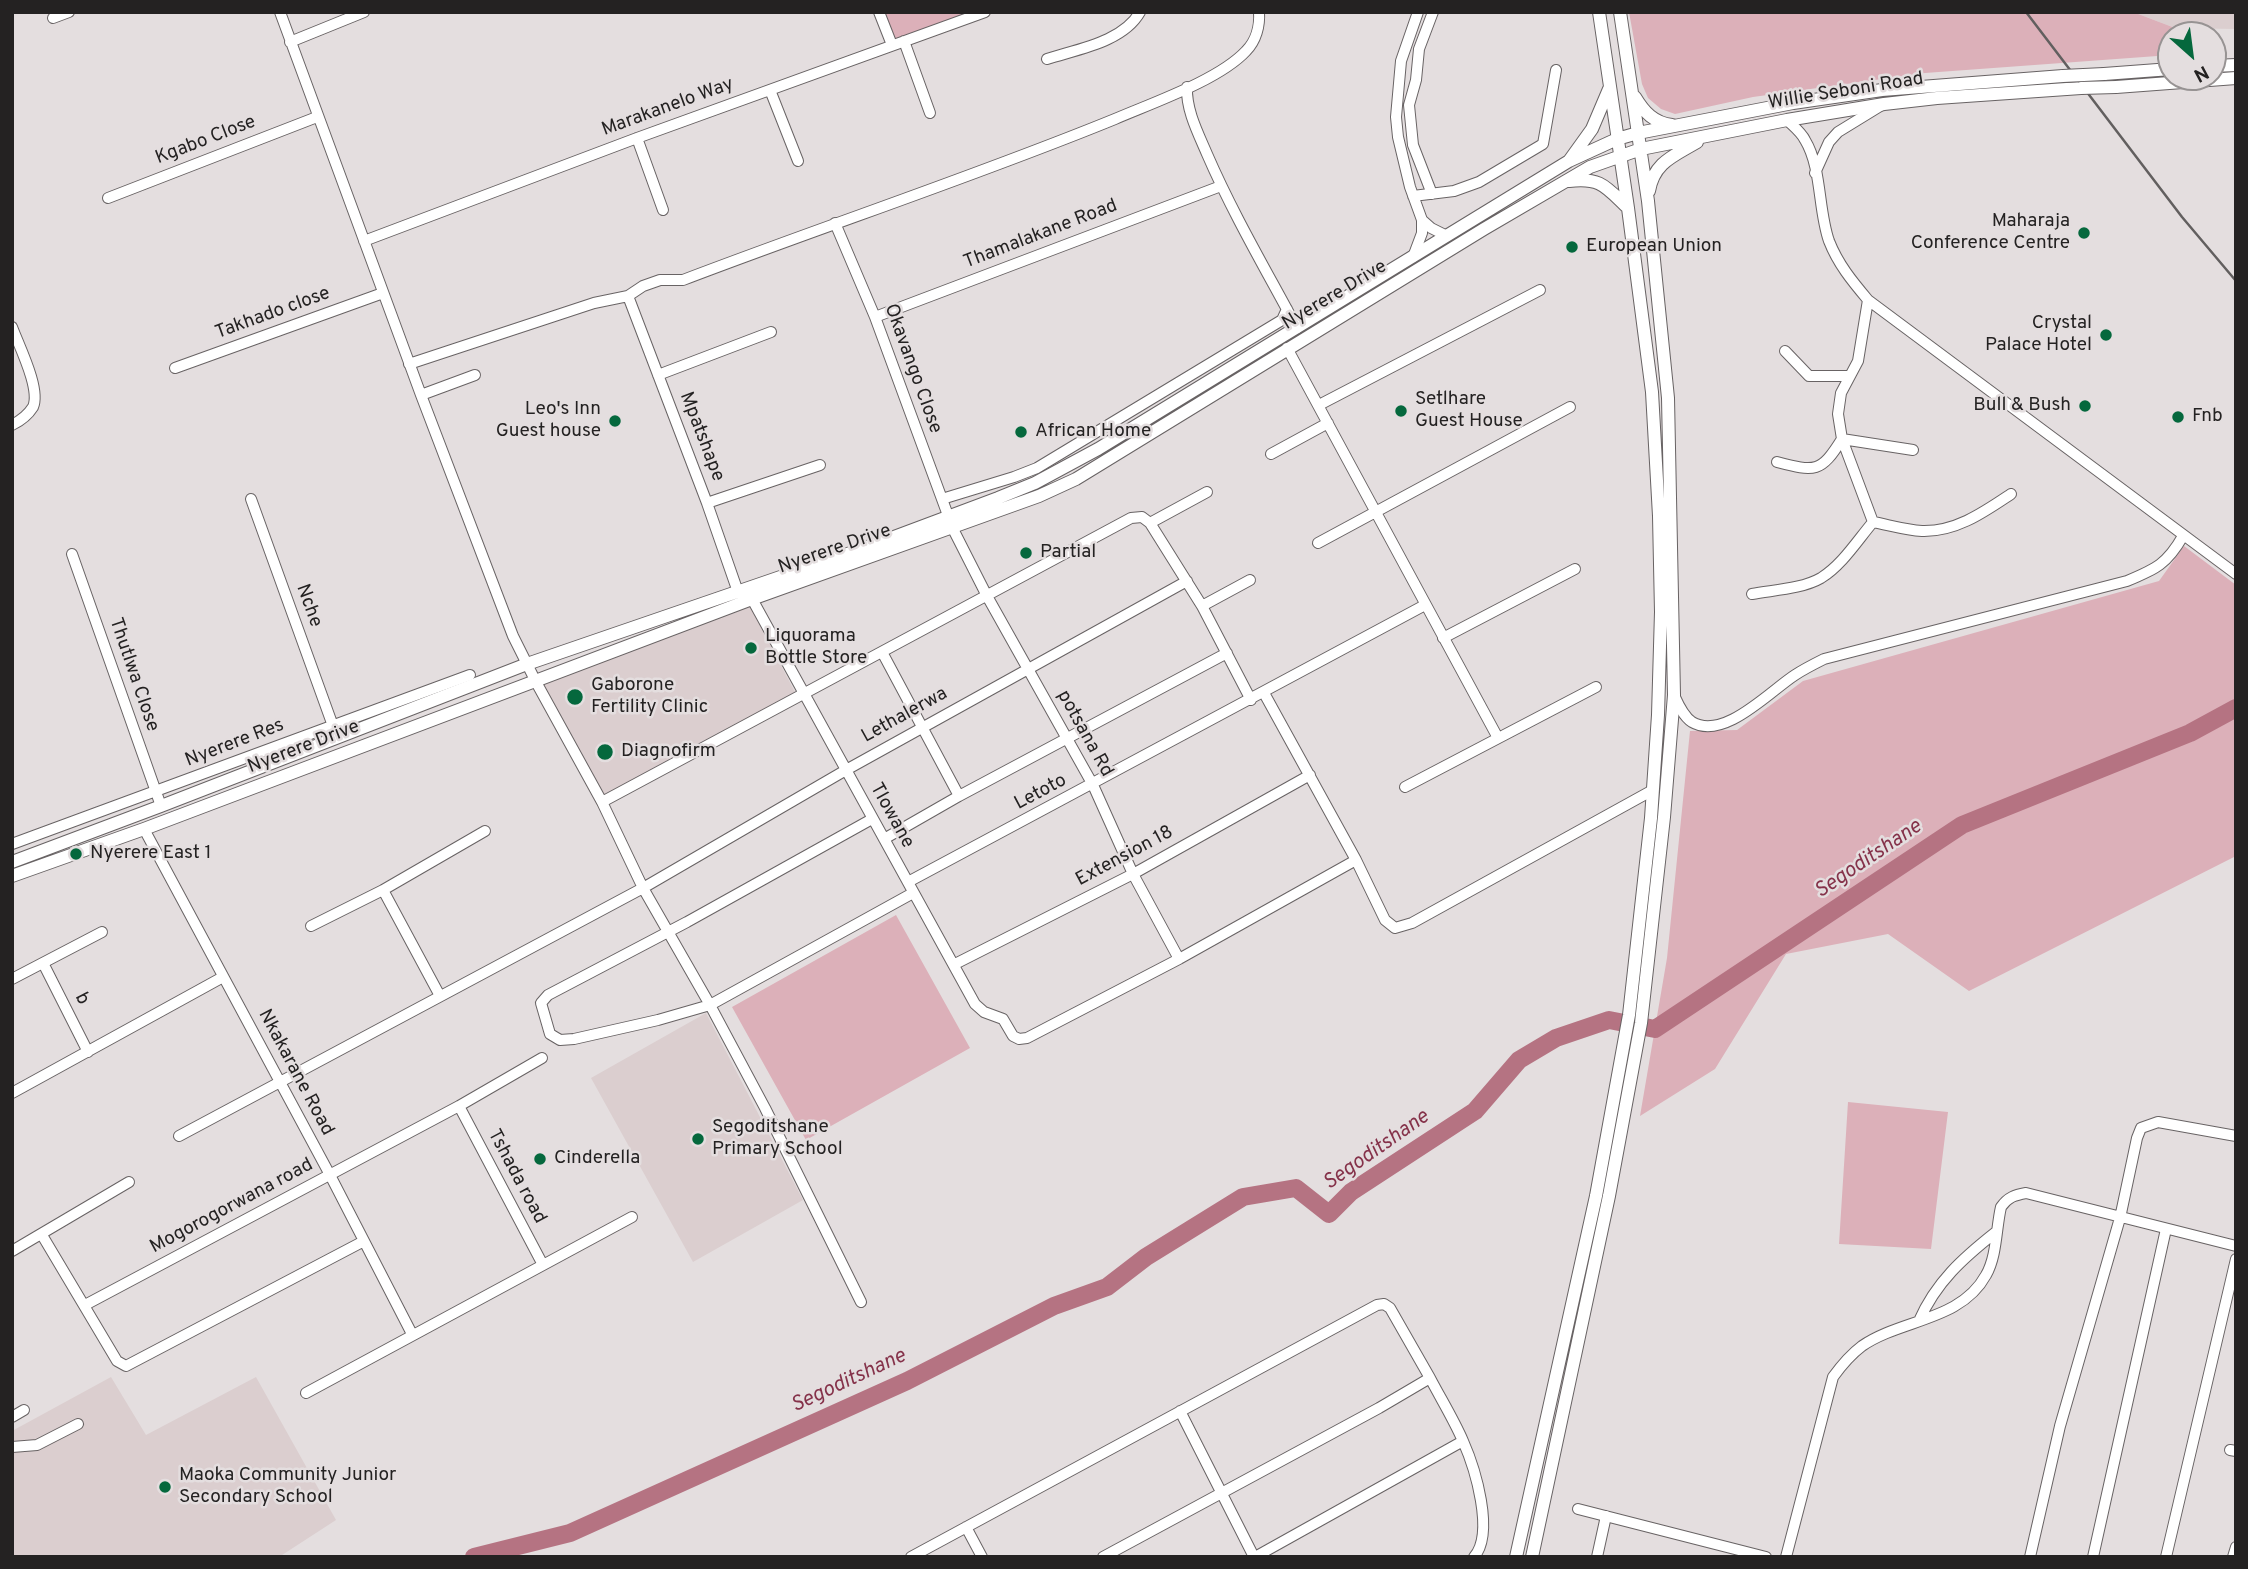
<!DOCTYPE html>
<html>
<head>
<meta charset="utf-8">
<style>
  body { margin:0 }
  #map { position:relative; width:2248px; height:1569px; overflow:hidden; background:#e4dedf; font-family:Overpass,sans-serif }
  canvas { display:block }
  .frame { position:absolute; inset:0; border:14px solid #242222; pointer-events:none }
  .north { position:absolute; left:2157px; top:21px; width:70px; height:70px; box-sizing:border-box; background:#e4dedf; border:2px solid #979393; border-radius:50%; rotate:152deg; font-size:19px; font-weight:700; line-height:28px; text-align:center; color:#242222 }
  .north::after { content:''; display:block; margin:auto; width:24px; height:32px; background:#05683d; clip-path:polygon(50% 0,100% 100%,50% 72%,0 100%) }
</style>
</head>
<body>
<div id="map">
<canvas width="2248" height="1569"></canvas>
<div class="frame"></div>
<div class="north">N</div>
</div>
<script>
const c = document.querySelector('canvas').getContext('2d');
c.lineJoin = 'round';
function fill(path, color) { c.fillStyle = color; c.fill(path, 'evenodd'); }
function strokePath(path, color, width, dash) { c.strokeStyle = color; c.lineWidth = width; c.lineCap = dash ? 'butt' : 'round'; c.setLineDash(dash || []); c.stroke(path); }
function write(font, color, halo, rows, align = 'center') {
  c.font = font + ' Overpass,sans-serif'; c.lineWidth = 5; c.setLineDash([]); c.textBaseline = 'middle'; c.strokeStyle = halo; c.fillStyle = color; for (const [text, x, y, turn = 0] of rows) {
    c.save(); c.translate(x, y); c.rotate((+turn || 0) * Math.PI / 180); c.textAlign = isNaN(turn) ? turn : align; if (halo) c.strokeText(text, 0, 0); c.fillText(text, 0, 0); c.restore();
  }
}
fill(new Path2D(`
  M2133,12H2236V29L2175,28Z
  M748,603L796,694L597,801L537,679Z
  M706,1013L803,1200L693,1262L591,1078Z
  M111,1377L146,1435L256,1377L336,1520L279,1557H12V1431Z`), '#dbcecf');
fill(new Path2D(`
  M880,12H982L892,45Z
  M1629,12H2133L2175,28L2176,35H2171V55L1925,73L1753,97L1675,114L1661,109L1648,98L1642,84Z
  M2184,546L2236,585V856L1969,991L1888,934L1786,954L1715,1069L1640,1116L1667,958L1690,731L1737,730L1803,681L2159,581Z
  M896,915L970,1048L806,1140L732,1007Z
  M1848,1102L1948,1112L1931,1249L1839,1244Z`), '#dcb0b9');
strokePath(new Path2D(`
  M474,1557L570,1533L907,1381L1054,1306L1107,1287L1146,1257L1243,1197L1296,1188L1329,1214L1351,1192L1475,1111L1519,1060L1556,1038L1609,1020L1655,1029L1962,825L2190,733L2236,708`), '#b57382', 18);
const minor = new Path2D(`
  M280,12L421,395L513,636L536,682L602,802L643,888L710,1005L765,1108L861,1302
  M879,12L892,45
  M53,18L69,12
  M904,41L930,113
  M290,42L364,12
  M1047,59C1078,49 1123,42 1140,12
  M1187,87C1186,110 1198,133 1207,154C1233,214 1266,270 1297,328
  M770,90L798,161
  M1787,120C1793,126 1801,132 1805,140C1822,168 1818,210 1829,241C1838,264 1852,281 1868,300L2236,574
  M637,138L663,210
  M1815,173L1829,142L1838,132L1882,105
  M1432,194L1413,145L1409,105L1416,80L1419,49L1433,12
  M1413,196L1454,191L1479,182L1543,144L1556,70
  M108,198L317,117
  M1422,220L1431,228L1447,236
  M835,223L875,317L953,529L987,596L1093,785L1133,874L1179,959
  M364,241L637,138L985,12
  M1413,257L1422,233V220L1410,187L1398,137L1396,117L1401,61L1418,12
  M628,296L707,503L738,592
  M1868,300L1858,361L1841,393L1838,414L1842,439L1873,522
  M875,317L1221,186
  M12,327C19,346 41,389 33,407C28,415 20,421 12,425
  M1287,348L1498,738
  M1785,351L1809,376H1849
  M409,364L594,303L628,296L643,286L660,280H683C827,225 973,177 1115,119C1152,103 1219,80 1246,51C1256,41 1260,26 1259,12
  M175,368L383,293
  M658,375L771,332
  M421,395L475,375
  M1319,405L1540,290
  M1271,454L1328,423
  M1777,462C1815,472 1821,473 1842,439L1913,450
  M251,499L333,726
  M942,499L1014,477L1037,468L1282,320L1287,309
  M707,503L820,465
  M1873,522C1889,525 1906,530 1922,531C1956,532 1984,512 2011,494
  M1150,523L1207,492
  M1318,543L1570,407
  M72,554L161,806
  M1752,594C1773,590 1802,589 1821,578C1842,565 1857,541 1873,522
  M752,599L975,1004L984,1012L1003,1019L1013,1036L1019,1039L1027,1038L1179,959L1356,860
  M1202,606L1250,580
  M1443,638L1575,569
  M882,652L959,796
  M1264,693L1356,860L1385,920L1395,928L1412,923L1653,790
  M1674,695C1678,704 1683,716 1692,722C1724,741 1770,691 1795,675C1804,669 1814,664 1824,659L2127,581C2156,569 2167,564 2183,536
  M1405,787L1596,687
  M602,802L1131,518L1142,517L1150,523L1202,606L1251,700
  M872,819L687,922L548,995L541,1003L550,1034L560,1040L574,1039L658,1020L710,1005L913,893
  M144,829L330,1175L412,1334
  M884,839L959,796L1227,653
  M12,844L470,675
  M908,882L1425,605
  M383,890L440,996
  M311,926L383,890L485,831
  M43,963L88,1052
  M955,964L1133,874L1310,775
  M12,979L102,932
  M12,1093L223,977
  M459,1106L543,1265
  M179,1136L643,888L846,770L1187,581
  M42,1235L117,1361L126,1366L364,1241
  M12,1251L129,1182
  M85,1305L459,1106L542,1058
  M1919,1321C1936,1282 1963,1258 1996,1232
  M1430,1378C1441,1399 1454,1420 1463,1441C1475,1468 1495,1533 1474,1557
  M306,1393L632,1217
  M1180,1411L1254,1557
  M12,1417L24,1410
  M12,1447L37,1445L78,1424
  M2230,1450L2236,1451
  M1578,1509L1766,1557
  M966,1527L982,1557
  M911,1557L1377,1305L1384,1304L1390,1308L1430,1378L1379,1408L1103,1557
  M1255,1557L1463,1441
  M1597,1557L1606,1516
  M1786,1557L1833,1377C1841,1366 1850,1355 1862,1346C1901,1319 1961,1321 1986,1275C1997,1256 1996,1228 2001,1207C2008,1197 2015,1195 2026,1193L2236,1246
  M2030,1557L2060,1426L2120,1218L2137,1138L2141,1128L2158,1122L2236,1136
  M2093,1557L2166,1229
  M2166,1557L2236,1259
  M2233,1557L2236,1547`);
const major = new Path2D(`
  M2213,66L2236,65
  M2104,74L2171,69
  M2116,87L2236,78
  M1635,97C1644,112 1654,123 1672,125
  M1569,161L1592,129L1609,89
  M1569,181C1601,177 1606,187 1628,208
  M1649,191C1654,162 1674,156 1697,142
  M12,862L161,806L527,664L859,550L998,498L1035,483L1098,449L1569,161L1617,139L1638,133L1793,103L1882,90L2063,76
  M12,876L144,829L752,599L1039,496L1076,479L1484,229L1590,167L1641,149L1787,120L1884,104L1937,98L2081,88
  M1516,1557L1596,1196L1629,1015L1651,818L1658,715L1661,612L1659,516L1652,392L1628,208L1599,12
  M1532,1557L1609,1196L1641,1023L1664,817L1674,695L1668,398L1648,201L1620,12`);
strokePath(minor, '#686364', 12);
strokePath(major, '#686364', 14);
strokePath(minor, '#fff', 10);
strokePath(major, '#fff', 12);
strokePath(new Path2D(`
  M2026,12L2182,217L2236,281`), '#625f5f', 2.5);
const majorBridge = new Path2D(`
  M2063,76L2104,74
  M2081,88L2116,87`);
strokePath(majorBridge, '#686364', 14, []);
strokePath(majorBridge, '#fff', 12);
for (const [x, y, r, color] of [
  [2084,233,7,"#05683d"],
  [1572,247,7,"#05683d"],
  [2106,335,7,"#05683d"],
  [2085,406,7,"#05683d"],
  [1401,411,7,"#05683d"],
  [2178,417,7,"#05683d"],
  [615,421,7,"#05683d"],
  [1021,432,7,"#05683d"],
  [1026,553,7,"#05683d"],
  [751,648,7,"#05683d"],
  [575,697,9,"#05683d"],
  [605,752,9,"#05683d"],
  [76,854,7,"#05683d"],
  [698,1139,7,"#05683d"],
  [540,1159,7,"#05683d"],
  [165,1487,7,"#05683d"]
]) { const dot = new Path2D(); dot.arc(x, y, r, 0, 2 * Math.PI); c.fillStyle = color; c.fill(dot); strokePath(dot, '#e4dedf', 2.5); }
write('19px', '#242222', '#e4dedf', [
  ["Willie Seboni Road",1846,92,-9],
  ["Marakanelo Way",668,108,-20],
  ["Kgabo Close",206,141,-21],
  ["Thamalakane Road",1041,235,-21],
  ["Nyerere Drive",1335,296,-31],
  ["Takhado close",273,314,-20],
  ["Okavango Close",912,369,70],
  ["Mpatshape",701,437,69],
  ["Nyerere Drive",835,550,-19],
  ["Nche",308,606,70],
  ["Thutlwa Close",133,675,71],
  ["Lethalerwa",905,716,-29],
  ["potsana Rd",1084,734,61],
  ["Nyerere Res",235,744,-21],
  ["Nyerere Drive",304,748,-21],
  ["Letoto",1041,793,-28],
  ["Tlowane",891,816,61],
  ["Extension 18",1125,857,-28],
  ["b",81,999,63],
  ["Nkakarane Road",295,1073,62],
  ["Tshada road",516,1177,62],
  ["Mogorogorwana road",232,1207,-28]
]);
write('19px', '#242222', '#e4dedf', [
  ["Maharaja",2070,222,"right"],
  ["Conference Centre",2070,244,"right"],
  ["European Union",1586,247],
  ["Crystal",2092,324,"right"],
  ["Palace Hotel",2092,346,"right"],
  ["Setlhare",1415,400],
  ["Guest House",1415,422],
  ["Bull & Bush",2071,406,"right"],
  ["Leo's Inn",601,410,"right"],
  ["Guest house",601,432,"right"],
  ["Fnb",2192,417],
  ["African Home",1035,432],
  ["Partial",1040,553],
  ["Liquorama",765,637],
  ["Bottle Store",765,659],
  ["Gaborone",591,686],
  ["Fertility Clinic",591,708],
  ["Diagnofirm",621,752],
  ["Nyerere East 1",90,854],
  ["Segoditshane",712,1128],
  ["Primary School",712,1150],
  ["Cinderella",554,1159],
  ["Maoka Community Junior",179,1476],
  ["Secondary School",179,1498]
], 'left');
write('italic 21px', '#85324a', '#e4dedf', [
  ["Segoditshane",1869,860,-34],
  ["Segoditshane",1377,1151,-35],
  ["Segoditshane",849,1382,-25]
]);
</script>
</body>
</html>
